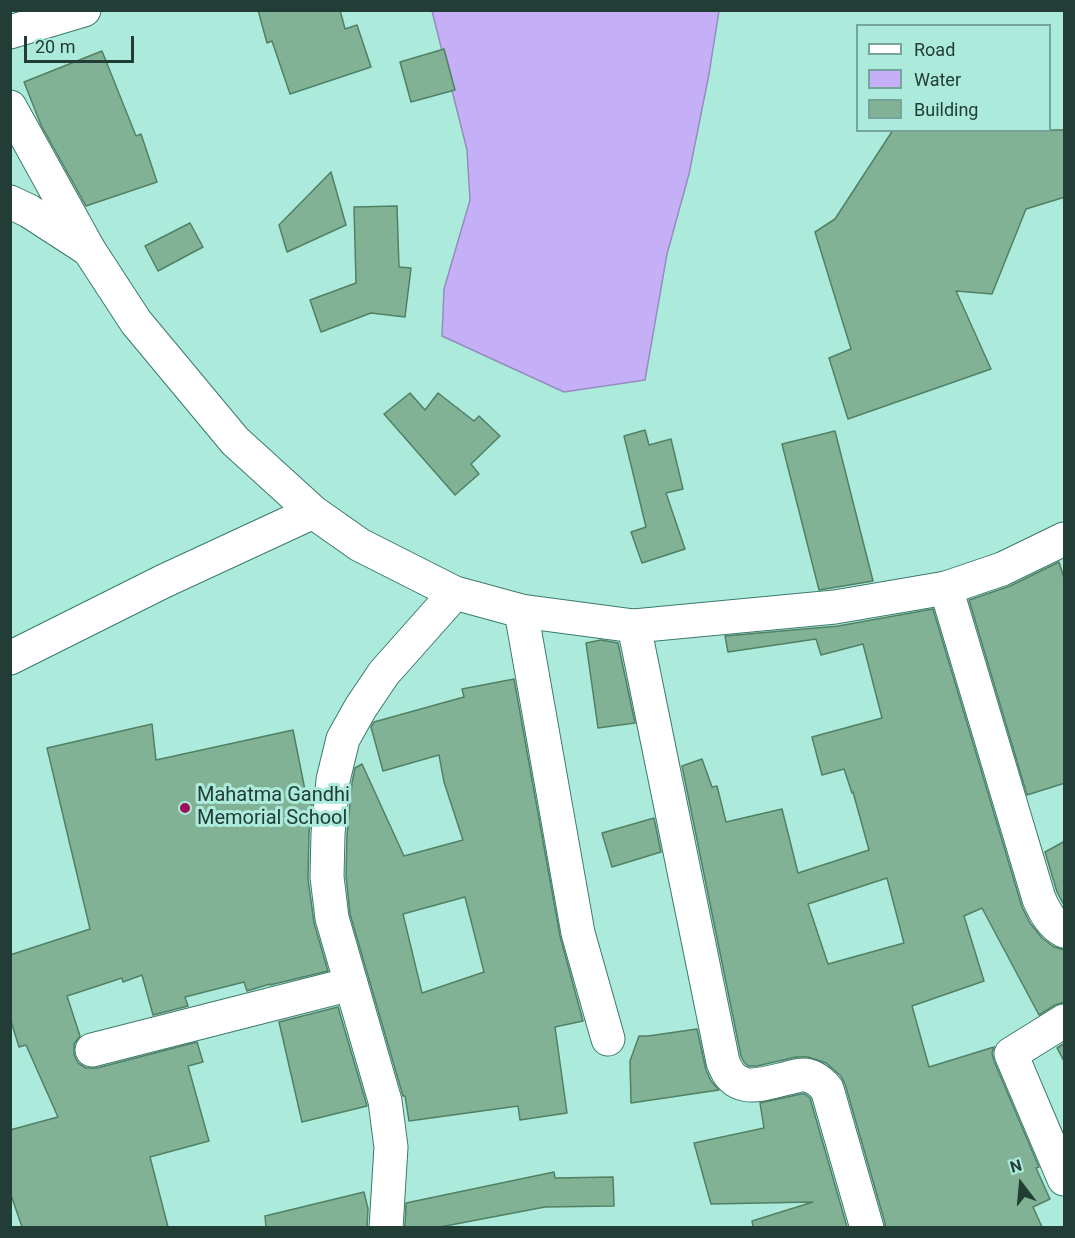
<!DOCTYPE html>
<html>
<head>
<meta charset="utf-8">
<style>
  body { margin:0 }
  #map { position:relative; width:1075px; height:1238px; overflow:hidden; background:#acebdc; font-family:Roboto,sans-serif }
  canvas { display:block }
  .frame { position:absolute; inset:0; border:12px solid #223c36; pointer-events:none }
  .legend { position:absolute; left:856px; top:24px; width:195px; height:108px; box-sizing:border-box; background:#acebdc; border:2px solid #75a59a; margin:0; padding:8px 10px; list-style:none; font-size:18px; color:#223c36 }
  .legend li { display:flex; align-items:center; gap:12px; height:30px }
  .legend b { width:30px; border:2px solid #75a59a }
  .north { position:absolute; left:991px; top:1154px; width:60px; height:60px; -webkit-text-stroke:4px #acebdc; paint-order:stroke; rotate:344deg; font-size:16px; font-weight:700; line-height:24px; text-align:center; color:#223c36 }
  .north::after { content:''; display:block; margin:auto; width:21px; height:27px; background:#223c36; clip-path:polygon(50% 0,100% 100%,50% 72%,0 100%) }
  .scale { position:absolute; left:24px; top:36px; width:110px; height:27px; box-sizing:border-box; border:3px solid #223c36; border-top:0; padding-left:8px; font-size:18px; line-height:21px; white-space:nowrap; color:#223c36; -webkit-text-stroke:4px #acebdc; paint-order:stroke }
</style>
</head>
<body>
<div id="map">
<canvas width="1075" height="1238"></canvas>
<div class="frame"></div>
<ul class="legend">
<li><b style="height:8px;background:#fff"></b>Road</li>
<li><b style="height:16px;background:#c5b0f7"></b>Water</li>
<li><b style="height:16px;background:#81b295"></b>Building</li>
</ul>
<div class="north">N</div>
<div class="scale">20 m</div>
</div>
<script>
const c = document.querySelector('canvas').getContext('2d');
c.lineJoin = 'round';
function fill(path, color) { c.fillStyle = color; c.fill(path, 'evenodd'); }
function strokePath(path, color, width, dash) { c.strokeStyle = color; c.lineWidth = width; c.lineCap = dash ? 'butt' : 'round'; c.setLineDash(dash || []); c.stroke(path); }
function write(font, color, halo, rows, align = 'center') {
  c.font = font + ' Roboto,sans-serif'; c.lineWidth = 6; c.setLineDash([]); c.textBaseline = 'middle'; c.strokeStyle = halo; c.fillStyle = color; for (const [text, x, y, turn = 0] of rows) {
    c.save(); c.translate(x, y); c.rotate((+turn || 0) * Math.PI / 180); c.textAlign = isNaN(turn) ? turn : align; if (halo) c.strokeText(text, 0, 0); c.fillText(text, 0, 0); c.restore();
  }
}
const water = new Path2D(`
  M432,11H719L709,74L689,174L667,254L645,380L564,392L442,336L444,289L470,200L467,150Z`);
fill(water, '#c5b0f7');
strokePath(water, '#948dbd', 1.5);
const building = new Path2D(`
  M258,10H340L345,29L357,25L371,67L290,94L272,41L267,43Z
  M444,49L455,90L411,102L400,62Z
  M102,51L136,136L141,134L157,182L86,206L41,125L24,82Z
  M893,130H1065V197L1026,209L992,294L956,291L991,369L848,419L829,358L851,349L815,232L835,219Z
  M331,172L346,225L287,252L279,225Z
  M397,206L399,267L411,268L405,317L371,313L321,332L310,300L356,283L354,207Z
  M190,223L203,247L158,271L145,246Z
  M410,393L425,410L438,393L474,421L479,416L500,436L471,464L479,474L455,495L384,414Z
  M645,430L649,445L671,439L683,489L666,493L685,549L642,563L631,532L646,527L624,436Z
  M835,431L873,581L819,590L782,444Z
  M1059,562L1065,581V783L1027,795L969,600L1010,586Z
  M933,609L1022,907L1030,923L1042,938L1054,947L1065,950V1002L1055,1005L1039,1015L982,908L964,916L984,981L912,1006L929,1067L994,1047L992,1053L994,1061L1039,1167L1036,1168L1050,1199L1033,1207L1042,1227H885V1223L845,1084L841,1076L826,1063L808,1057H796L757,1066H748L744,1062L741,1056L682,766L702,759L712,787L717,786L726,822L782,809L798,873L869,850L853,792L852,793L844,769L822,775L812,737L882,718L863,644L821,655L816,639L728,652L725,636L838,626ZM887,878L904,943L828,964L808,904Z
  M601,640L618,643L635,723L598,728L586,643Z
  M514,679L560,936L583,1021L555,1027L567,1113L520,1120L518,1106L409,1121L405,1096H403L350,914L346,876L347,835L352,783L355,768L362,764L404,856L463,840L444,782L439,755L383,771L371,727L374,722L464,697L462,689ZM465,897L484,972L422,993L403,914Z
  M152,724L156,760L293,730L307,800L313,796L309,833L308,879L314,923L328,971L270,985V984L247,991L244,982L185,997L188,1006L153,1015L142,975L123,982L122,978L67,996L80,1036L74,1044V1055L78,1063L86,1068H97L197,1042L203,1062L188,1066L209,1141L150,1157L168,1227H22L10,1192V1130L58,1117L26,1045L19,1047L10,1018V955L90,929L47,748Z
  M654,818L661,852L612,867L602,833Z
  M1065,841V907L1057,892L1045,852Z
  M338,1007L367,1106L302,1122L279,1022Z
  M697,1029L706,1070L711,1081L719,1090L631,1103L630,1061L639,1036H648Z
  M1065,1043V1063L1057,1048Z
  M801,1094H805L810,1098L847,1227H753L752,1221L813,1202L711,1204L694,1143L764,1128L760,1103Z
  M554,1172L555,1178L613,1177L614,1206L545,1207L440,1227H405L406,1203Z
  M364,1192L368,1209L367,1227H266L265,1216Z`);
fill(building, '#81b295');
strokePath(building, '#518065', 1.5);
const street = new Path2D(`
  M10,32L84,10
  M10,202L29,211L89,250
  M946,588L1039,899C1045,912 1051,924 1064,931
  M521,611L578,933L608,1039
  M634,626L723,1062C735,1096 762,1084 788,1078C793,1077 798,1075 803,1075C813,1075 821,1082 827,1089L867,1228
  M1064,1021L1011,1054L1064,1179
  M92,1050L351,984`);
const secondary = new Path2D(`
  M10,107L89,250L136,322L235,441L313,512L360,545L455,593L521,611L634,626L835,607L946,588L1002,569L1064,539
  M10,658L164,581L313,512
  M386,1228L391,1147L385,1101L332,918L327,877L328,834L333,780L343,739L361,707L384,673L455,593`);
strokePath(street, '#3c796c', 35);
strokePath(secondary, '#3c796c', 35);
strokePath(street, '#fff', 33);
strokePath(secondary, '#fff', 33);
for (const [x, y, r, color] of [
  [185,808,6,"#9f0f58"]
]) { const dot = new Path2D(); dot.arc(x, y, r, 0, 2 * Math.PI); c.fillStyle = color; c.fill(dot); strokePath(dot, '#acebdc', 2); }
write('20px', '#223c36', '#acebdc', [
  ["Mahatma Gandhi",197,796],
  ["Memorial School",197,819]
], 'left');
</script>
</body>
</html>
